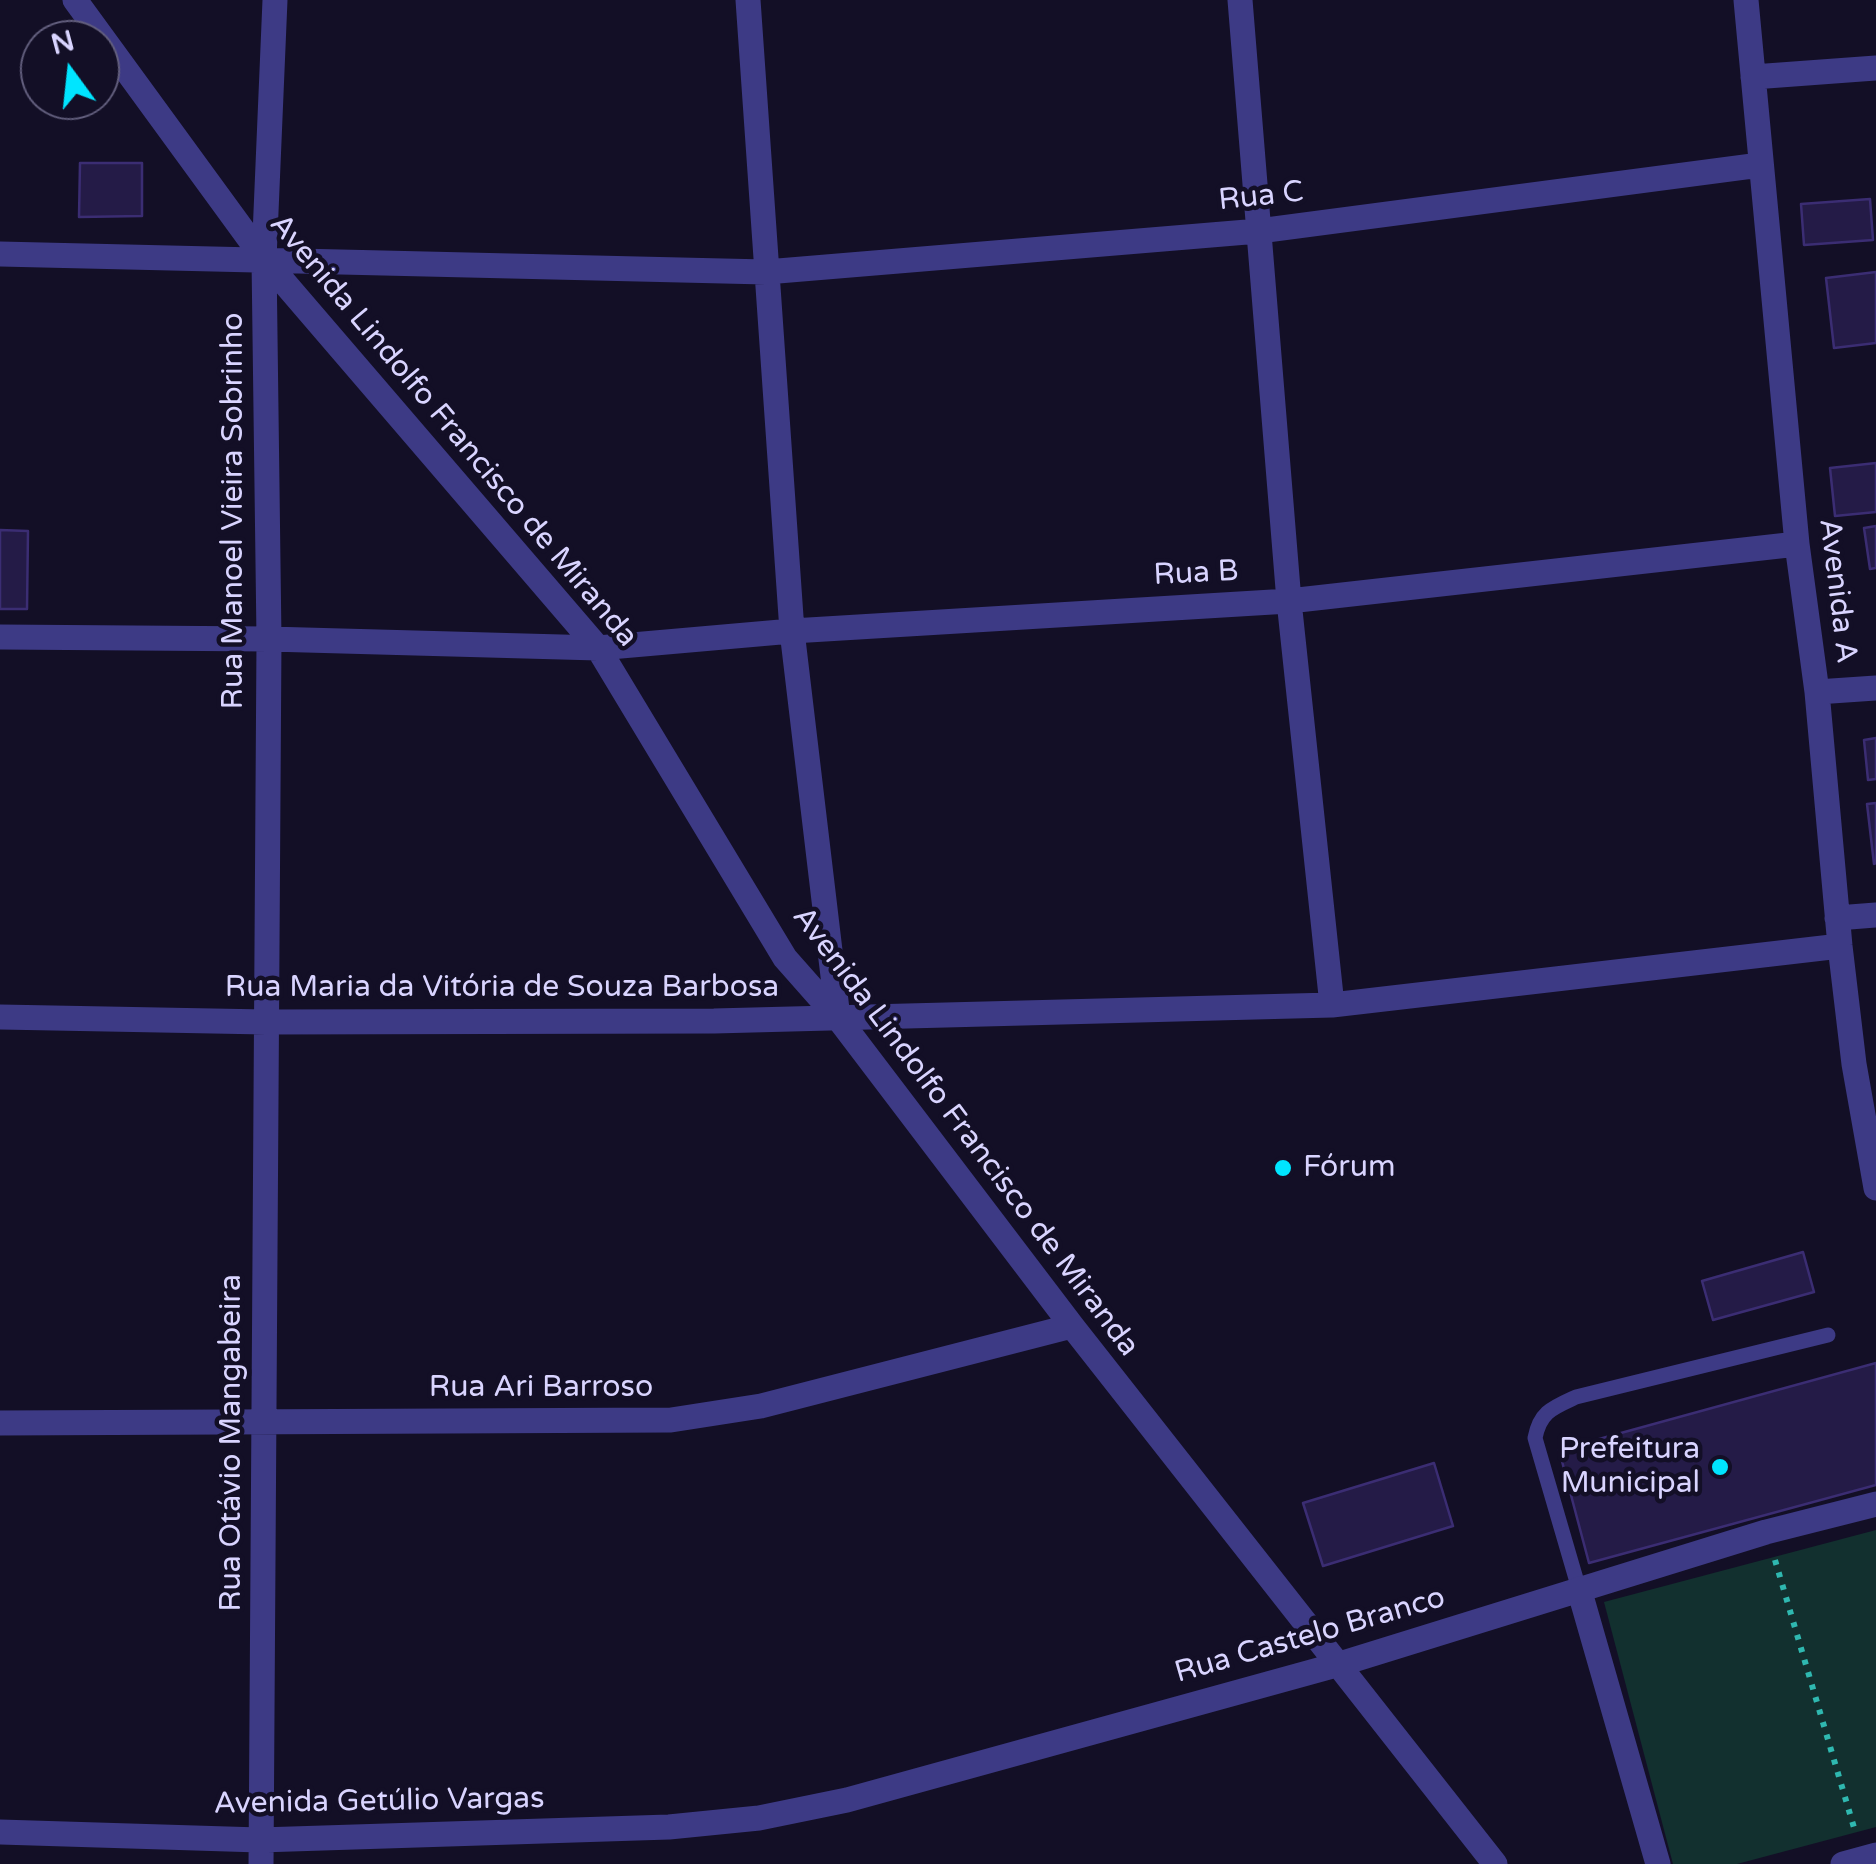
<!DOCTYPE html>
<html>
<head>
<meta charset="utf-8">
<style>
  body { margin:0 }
  #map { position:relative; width:1876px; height:1864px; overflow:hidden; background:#130f26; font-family:"Varela Round",sans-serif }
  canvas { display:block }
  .north { position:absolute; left:20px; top:20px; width:100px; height:100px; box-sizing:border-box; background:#130f26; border:2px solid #625e7d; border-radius:50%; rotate:345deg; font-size:28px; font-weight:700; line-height:40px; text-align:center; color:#d9d4ff }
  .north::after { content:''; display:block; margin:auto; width:35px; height:45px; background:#00e5ff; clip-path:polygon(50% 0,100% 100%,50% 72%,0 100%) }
</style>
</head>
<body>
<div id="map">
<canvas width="1876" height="1864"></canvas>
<div class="north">N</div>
</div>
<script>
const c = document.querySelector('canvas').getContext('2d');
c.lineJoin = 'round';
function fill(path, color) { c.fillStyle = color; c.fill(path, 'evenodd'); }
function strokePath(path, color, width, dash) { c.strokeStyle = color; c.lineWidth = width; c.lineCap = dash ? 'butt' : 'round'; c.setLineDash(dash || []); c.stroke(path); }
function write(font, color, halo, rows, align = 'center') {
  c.font = font + ' "Varela Round",sans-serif'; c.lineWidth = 9; c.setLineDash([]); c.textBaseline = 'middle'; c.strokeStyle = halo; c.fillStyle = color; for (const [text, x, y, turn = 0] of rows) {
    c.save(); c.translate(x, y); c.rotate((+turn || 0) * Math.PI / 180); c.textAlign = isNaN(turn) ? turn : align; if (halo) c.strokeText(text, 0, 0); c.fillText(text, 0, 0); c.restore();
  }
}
fill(new Path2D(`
  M1876,1530V1827L1737,1864H1673L1604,1602Z`), '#12302f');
const building = new Path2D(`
  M80,163H142V216L79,217Z
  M1870,199L1873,240L1804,245L1801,204Z
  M1876,272V343L1834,348L1826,278Z
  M1876,463V512L1835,516L1830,468Z
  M1876,526V568L1870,569L1864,528Z
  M0,530L28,531L27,609H0Z
  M1876,738V779L1868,780L1864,740Z
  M1876,803V863L1874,864L1867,804Z
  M1803,1252L1814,1292L1713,1320L1702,1281Z
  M1876,1363V1485L1589,1563L1559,1450Z
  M1434,1463L1453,1526L1323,1566L1303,1503Z`);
fill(building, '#241b47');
strokePath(building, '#3b2d73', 2.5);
strokePath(new Path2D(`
  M1775,1560L1855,1831`), '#2fb8b0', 6, [5, 8]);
strokePath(new Path2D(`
  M1579,1589L1535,1438C1540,1412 1552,1408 1576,1397L1828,1335`), '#3d3a85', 15);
strokePath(new Path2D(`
  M75,0L264,259L598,648L785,958L838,1018L1072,1326L1495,1864
  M748,0L792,631L838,1018
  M1240,0L1289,601L1332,1005
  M1746,0L1797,544L1817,692L1840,946L1854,1064L1876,1188
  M1753,77L1876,68
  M0,254L766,272L1259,231L1760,165
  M0,637L269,639L598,648L792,631L1289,601L1797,544
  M1817,692L1876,688
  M1837,918L1876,915
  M0,1017L266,1022L714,1021L1332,1005L1840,946
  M0,1423L671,1420L761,1406L1072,1326
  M1579,1589L1658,1864
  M0,1832L260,1840L669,1827L759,1818L847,1800L1340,1664L1766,1532L1876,1504
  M261,1864L269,639L264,259L275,0`), '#3d3a85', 25);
strokePath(new Path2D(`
  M1843,1864L1876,1855`), '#3d3a85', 25);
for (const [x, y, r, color] of [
  [1283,1168,10,"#00e5ff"],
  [1720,1467,10,"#00e5ff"]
]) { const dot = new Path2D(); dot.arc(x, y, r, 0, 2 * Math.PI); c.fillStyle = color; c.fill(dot); strokePath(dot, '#130f26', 4); }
write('30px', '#d9d4ff', '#130f26', [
  ["Rua C",1261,197,-6],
  ["Avenida Lindolfo Francisco de Miranda",453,431,50],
  ["Rua Manoel Vieira Sobrinho",234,511,-90],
  ["Rua B",1196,574,-3],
  ["Avenida A",1837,591,83],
  ["Rua Maria da Vitória de Souza Barbosa",502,988],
  ["Avenida Lindolfo Francisco de Miranda",965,1132,53],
  ["Rua Ari Barroso",541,1388],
  ["Rua Otávio Mangabeira",232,1443,-90],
  ["Rua Castelo Branco",1310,1636,-16],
  ["Avenida Getúlio Vargas",379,1802,-1]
]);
write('30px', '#d9d4ff', '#130f26', [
  ["Fórum",1303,1168],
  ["Prefeitura",1700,1450,"right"],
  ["Municipal",1700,1484,"right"]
], 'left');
</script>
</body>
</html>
